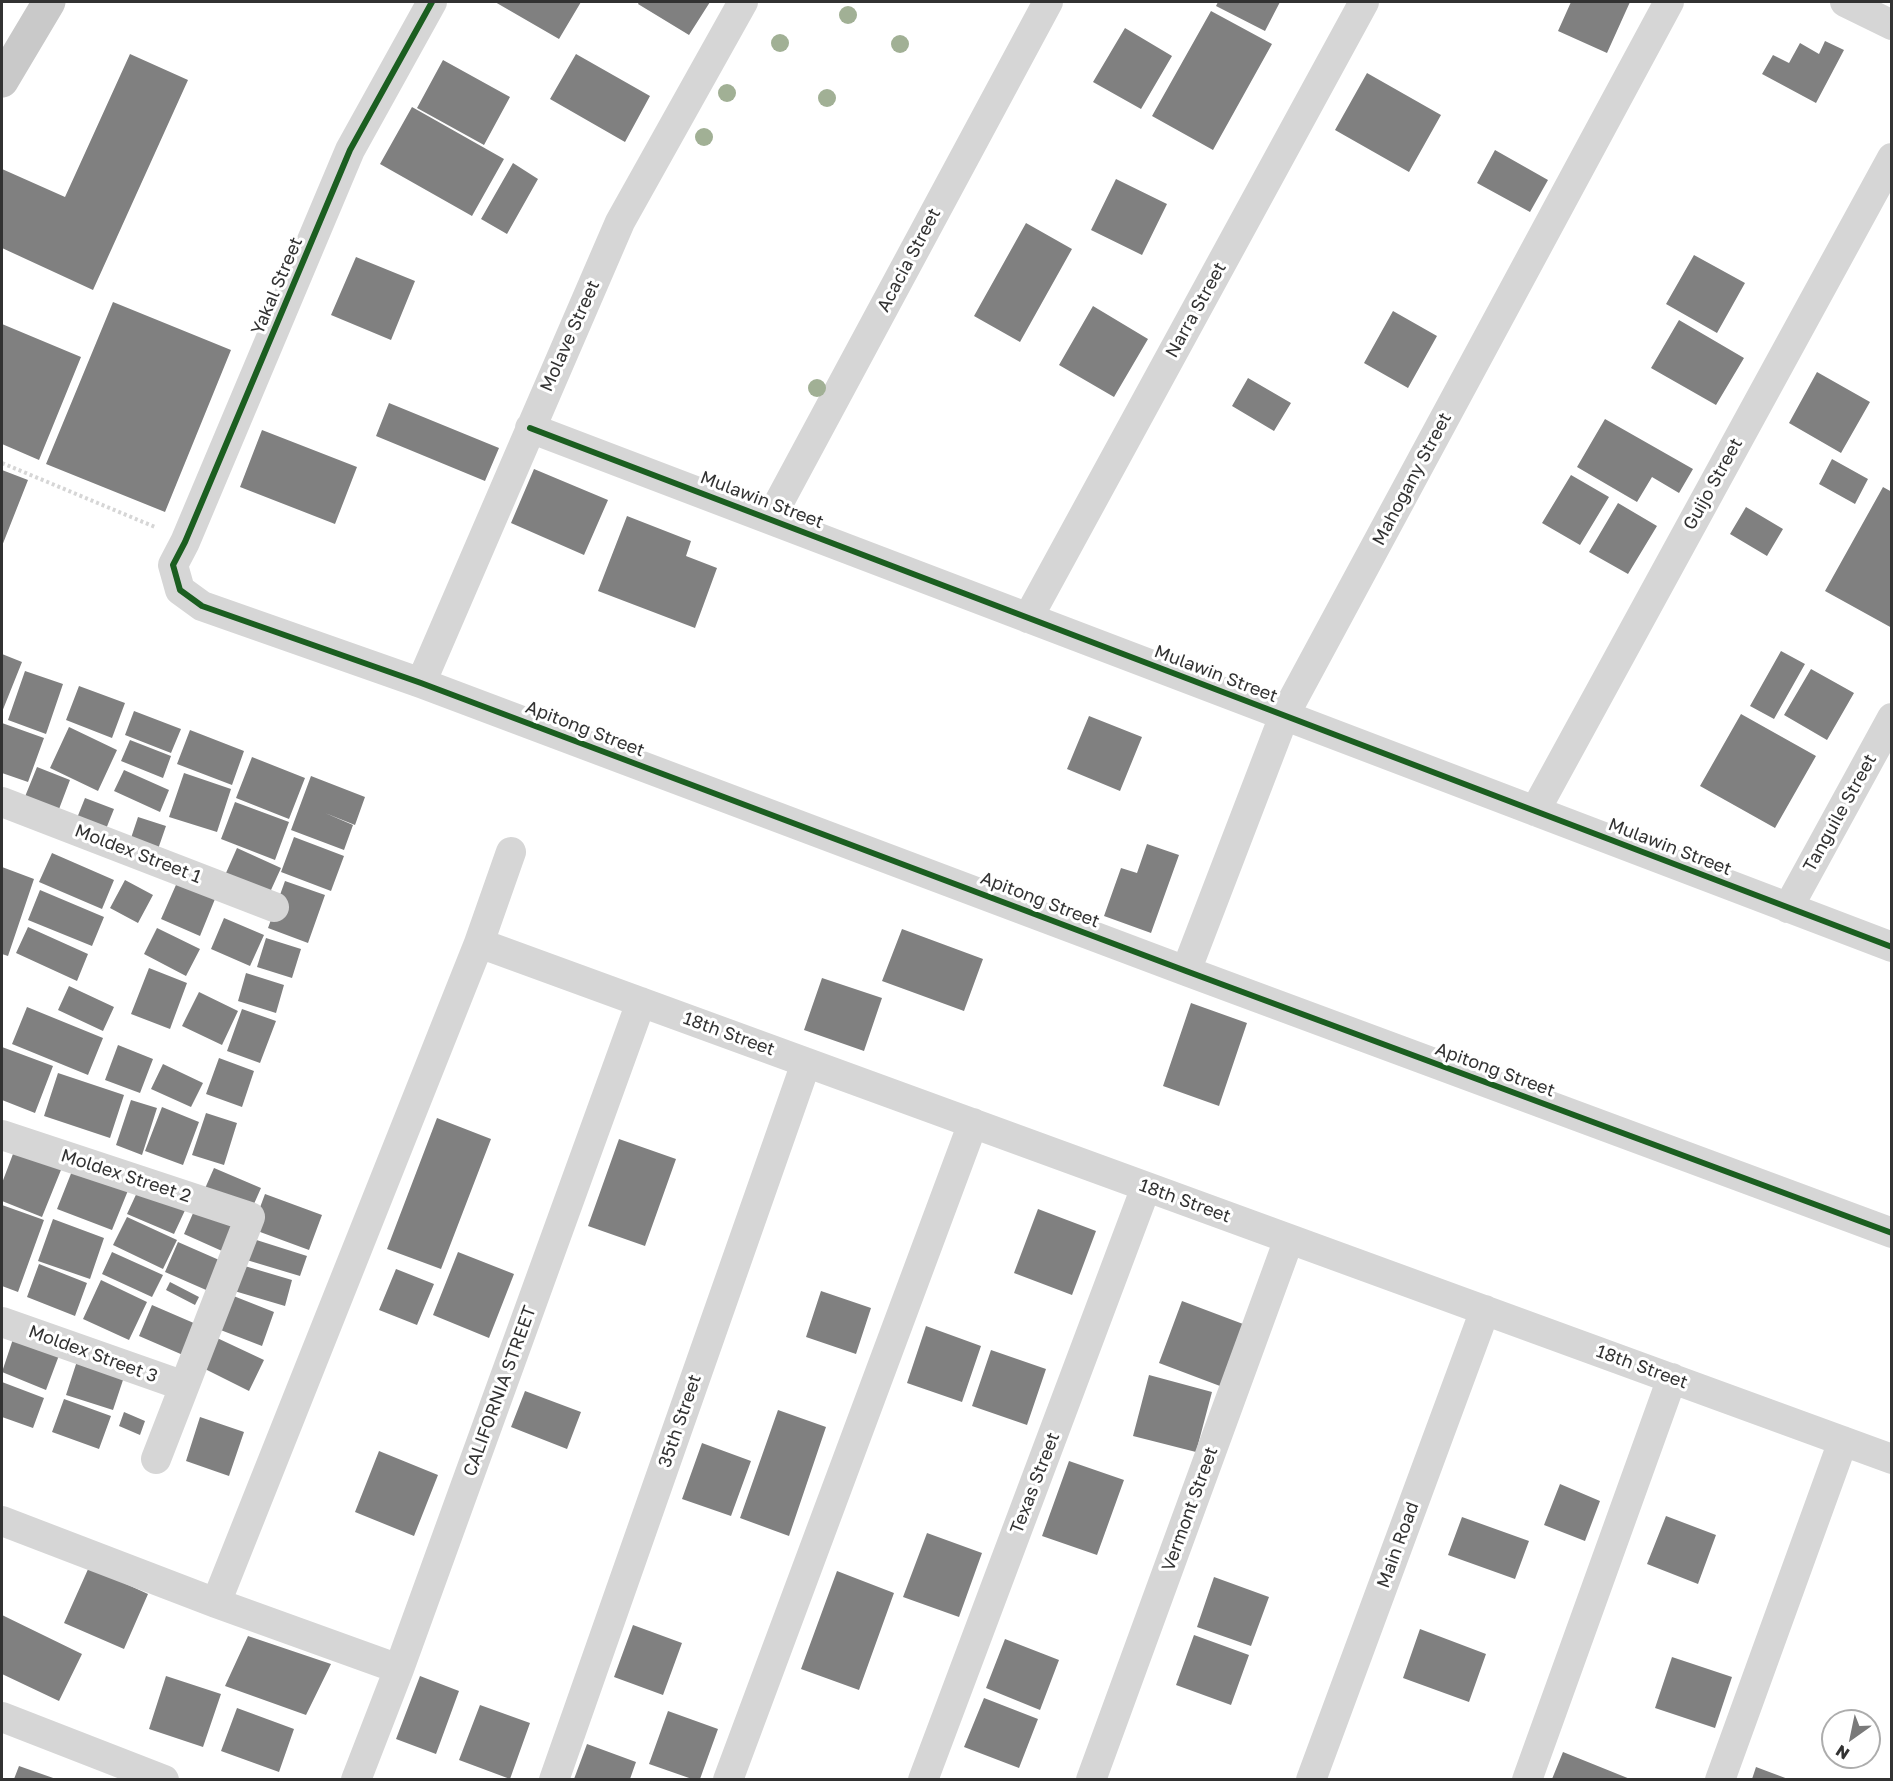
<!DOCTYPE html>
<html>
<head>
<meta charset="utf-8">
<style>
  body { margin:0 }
  #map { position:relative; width:1893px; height:1781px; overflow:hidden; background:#fff; font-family:"Golos Text",sans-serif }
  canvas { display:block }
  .frame { position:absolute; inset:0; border:3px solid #323232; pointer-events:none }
  .north { position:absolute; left:1821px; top:1709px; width:60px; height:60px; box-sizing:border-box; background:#fff; border:2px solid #adadad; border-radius:50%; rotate:213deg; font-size:16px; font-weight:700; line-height:24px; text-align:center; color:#323232 }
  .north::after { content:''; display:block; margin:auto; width:21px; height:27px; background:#7a7a7a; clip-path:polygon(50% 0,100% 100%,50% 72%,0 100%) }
</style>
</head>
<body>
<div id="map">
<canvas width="1893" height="1781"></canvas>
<div class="frame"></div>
<div class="north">N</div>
</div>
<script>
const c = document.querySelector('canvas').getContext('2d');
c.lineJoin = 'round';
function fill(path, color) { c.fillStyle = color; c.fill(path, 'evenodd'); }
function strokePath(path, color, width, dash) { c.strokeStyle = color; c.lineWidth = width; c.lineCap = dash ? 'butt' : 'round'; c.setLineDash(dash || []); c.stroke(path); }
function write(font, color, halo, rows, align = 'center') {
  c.font = font + ' "Golos Text",sans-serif'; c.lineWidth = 6; c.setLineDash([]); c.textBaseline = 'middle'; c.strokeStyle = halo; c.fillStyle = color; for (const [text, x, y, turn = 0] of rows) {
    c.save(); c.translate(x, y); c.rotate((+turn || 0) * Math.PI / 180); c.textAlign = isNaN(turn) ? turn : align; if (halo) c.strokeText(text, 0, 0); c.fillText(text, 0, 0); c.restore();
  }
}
fill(new Path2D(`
  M495,2H581L559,39Z
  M639,2H710L689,35L638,4Z
  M1218,2H1280L1265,31L1216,6Z
  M1571,2H1630L1607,53L1558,31Z
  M1211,11L1272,44L1213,150L1152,116Z
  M1125,28L1172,56L1141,109L1093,82Z
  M1825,41L1844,50L1816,103L1762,74L1773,55L1789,63L1800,43L1819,54Z
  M130,54L188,80L93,290L2,248V169L65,197Z
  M576,54L650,96L625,142L550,99Z
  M443,60L510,97L484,145L417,108Z
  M1367,73L1441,115L1409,172L1335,130Z
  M412,107L504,159L472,216L380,164Z
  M1495,150L1548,180L1530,212L1477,183Z
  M513,163L538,179L507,234L481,219Z
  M1116,179L1167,204L1142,255L1091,230Z
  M1026,223L1072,249L1020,342L974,316Z
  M1694,255L1745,283L1717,333L1666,304Z
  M356,257L415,281L391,340L331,315Z
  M113,302L231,350L165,512L46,464Z
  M1093,306L1148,339L1114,397L1059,365Z
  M1393,311L1437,336L1408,388L1364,363Z
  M1679,320L1744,358L1716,405L1651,368Z
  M2,324L81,357L39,460L2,444Z
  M1817,372L1870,402L1841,453L1789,423Z
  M1248,378L1291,403L1274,431L1232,406Z
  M389,403L499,448L485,481L376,436Z
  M1605,419L1693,469L1679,493L1652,477L1637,502L1577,467Z
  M262,430L357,467L335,524L240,487Z
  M1832,459L1868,479L1855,504L1819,484Z
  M534,469L608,500L584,555L511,523Z
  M2,470L28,480L2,546Z
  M1571,475L1609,497L1580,545L1542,523Z
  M1883,487L1892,492V628L1825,591Z
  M1618,503L1657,526L1628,574L1589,552Z
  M1746,507L1783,529L1767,556L1730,534Z
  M627,516L691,541L686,556L717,568L695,628L598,591Z
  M1781,651L1805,664L1774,719L1750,706Z
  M2,654L22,662L2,712Z
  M1811,669L1854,693L1827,740L1784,715Z
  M25,671L63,684L46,734L8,720Z
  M79,686L125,703L112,738L66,720Z
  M134,711L181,729L171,753L125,735Z
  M1741,714L1816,756L1775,828L1700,786Z
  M1089,716L1142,737L1120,791L1067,769Z
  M2,723L44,738L28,782L2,773Z
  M69,727L117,750L98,791L50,768Z
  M190,730L244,751L232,785L177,764Z
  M130,740L171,756L163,778L121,761Z
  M252,757L305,778L289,819L236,798Z
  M37,767L70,780L56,817L22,804Z
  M124,770L169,790L160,812L114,791Z
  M184,773L231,789L217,832L169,817Z
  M311,776L365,797L355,825L325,813L353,825L344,850L291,830Z
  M85,798L114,809L104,834L75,823Z
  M235,802L289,822L275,860L221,839Z
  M138,817L166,826L157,852L129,844Z
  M294,837L344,856L331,891L281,872Z
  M1147,844L1179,855L1151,933L1104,916L1121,868L1137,873Z
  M237,848L281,868L266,901L222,882Z
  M52,853L114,880L102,909L39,882Z
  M2,867L34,879L8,956L2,954Z
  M179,878L217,894L200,936L161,919Z
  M125,880L153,895L138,923L110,908Z
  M285,881L325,895L308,943L268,928Z
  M40,890L104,917L92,946L28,920Z
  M224,918L264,935L250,966L211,949Z
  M28,927L88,954L77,981L16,953Z
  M157,928L200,949L186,976L144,954Z
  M902,929L983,959L964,1011L882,981Z
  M266,938L301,949L292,978L257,967Z
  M149,968L187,983L170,1029L131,1014Z
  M246,973L284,985L276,1013L238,1001Z
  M822,978L882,998L864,1051L804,1030Z
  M69,986L114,1007L103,1031L58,1010Z
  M199,992L238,1011L222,1045L182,1026Z
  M1191,1003L1247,1023L1219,1106L1163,1086Z
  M27,1007L103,1038L88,1075L12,1044Z
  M242,1009L276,1021L260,1063L227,1051Z
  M118,1045L153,1059L140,1093L105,1080Z
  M2,1047L53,1066L35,1113L2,1100Z
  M219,1058L254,1071L242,1107L206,1094Z
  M163,1064L203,1083L191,1107L151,1089Z
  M58,1073L124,1095L110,1138L44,1116Z
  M131,1100L157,1108L142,1155L116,1145Z
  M162,1107L199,1122L183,1165L145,1151Z
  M206,1113L237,1123L224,1165L192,1155Z
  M437,1118L491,1139L441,1269L387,1249Z
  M619,1139L676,1159L645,1246L588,1226Z
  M16,1146L63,1165L42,1217L2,1201V1183Z
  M74,1166L129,1188L112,1230L57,1209Z
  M214,1168L261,1188L250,1213L203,1193Z
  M140,1186L187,1206L174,1234L127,1214Z
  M265,1194L322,1215L309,1250L252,1229Z
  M197,1204L244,1224L231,1255L184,1234Z
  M2,1205L44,1220L18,1292L2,1286Z
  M1038,1209L1096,1231L1072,1295L1014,1273Z
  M127,1217L177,1240L163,1269L113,1245Z
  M53,1219L104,1238L90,1279L38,1261Z
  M247,1237L307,1256L300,1276L240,1258Z
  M178,1242L226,1263L213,1293L165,1272Z
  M112,1252L163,1275L152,1297L102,1274Z
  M458,1252L514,1274L489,1338L433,1315Z
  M39,1264L87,1283L75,1316L27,1297Z
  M238,1264L292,1280L285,1306L231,1290Z
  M396,1269L434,1284L417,1325L379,1310Z
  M101,1280L147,1302L129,1340L83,1319Z
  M170,1282L199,1297L195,1305L166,1290Z
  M821,1291L871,1308L856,1354L806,1337Z
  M231,1295L274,1312L262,1346L218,1329Z
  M1182,1301L1251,1327L1228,1389L1159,1363Z
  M152,1305L196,1324L183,1355L139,1336Z
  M926,1326L981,1346L962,1402L907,1383Z
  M15,1333L61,1350L46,1390L2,1372Z
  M215,1337L264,1360L249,1391L201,1367Z
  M991,1350L1046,1369L1027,1425L972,1406Z
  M78,1358L125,1374L113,1410L66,1395Z
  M1149,1375L1212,1392L1196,1452L1133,1436Z
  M2,1382L44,1398L33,1428L2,1417Z
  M525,1391L581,1412L567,1449L511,1427Z
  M64,1399L111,1416L99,1449L52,1432Z
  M778,1410L826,1427L789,1536L740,1518Z
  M124,1412L145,1421L140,1435L119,1426Z
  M200,1417L244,1432L229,1476L186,1461Z
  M702,1443L751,1461L731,1516L682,1499Z
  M379,1451L438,1475L414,1536L355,1512Z
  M1069,1461L1124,1480L1097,1555L1042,1536Z
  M1560,1484L1600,1501L1585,1541L1544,1525Z
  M1666,1516L1716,1535L1698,1584L1647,1564Z
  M1462,1517L1529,1541L1515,1579L1448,1555Z
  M927,1533L982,1553L959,1617L903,1597Z
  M89,1567L148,1594L124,1649L64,1623Z
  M837,1571L894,1593L859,1690L801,1669Z
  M1214,1577L1269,1597L1251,1646L1197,1627Z
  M2,1615L82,1654L59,1701L2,1674Z
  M633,1625L682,1643L663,1695L614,1677Z
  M1420,1629L1486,1654L1469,1702L1403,1678Z
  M1194,1635L1249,1655L1231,1705L1176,1685Z
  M248,1636L331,1664L306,1715L225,1686Z
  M1005,1639L1059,1660L1040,1710L986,1688Z
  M1672,1657L1732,1677L1715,1728L1655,1708Z
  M166,1676L221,1694L203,1747L149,1729Z
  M420,1676L459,1691L436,1754L396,1739Z
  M984,1698L1038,1719L1019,1768L964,1747Z
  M480,1705L530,1723L510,1779L459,1760Z
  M237,1708L294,1729L279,1772L221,1751Z
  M668,1711L718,1729L700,1779H692L649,1764Z
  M587,1744L636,1762L630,1779H574Z
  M1563,1752L1630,1779H1552Z
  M19,1766L56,1779H14Z
  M1756,1767L1788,1779H1752Z`), '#808080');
strokePath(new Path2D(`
  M2,463L155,527`), '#d6d6d6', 4, [3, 3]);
strokePath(new Path2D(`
  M432,2L350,150L185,542L173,565L180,590L202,606L421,683L1186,971L1892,1233
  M1845,2L1892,25
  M530,428L1892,947
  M770,519L1048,2
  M1028,618L1364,2
  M421,683L620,222L743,2
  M2,802L274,907
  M1535,811L1892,158
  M1788,908L1892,718
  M479,943L1892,1459
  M1186,971L1284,716L1669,2
  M2,1135L250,1217L156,1459
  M2,1322L184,1386
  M2,1521L216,1603L399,1669
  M216,1603L479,943L511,852
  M2,1717L164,1780
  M356,1780L399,1669L641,1002
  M554,1780L806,1063
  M728,1780L973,1123
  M923,1780L1146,1187
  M1091,1780L1289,1239
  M1311,1780L1485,1310
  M1527,1780L1672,1378
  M1720,1780L1843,1441`), '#d6d6d6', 30);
strokePath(new Path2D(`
  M2,81L49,2`), '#c9c9c9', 33);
strokePath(new Path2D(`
  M432,2L350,150L185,542L173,565L180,590L202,606L421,683L1186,971L1892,1233
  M530,428L1892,947`), '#1b5e20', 6);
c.fillStyle = '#a1b095';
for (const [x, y] of [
  [848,15],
  [780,43],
  [900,44],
  [727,93],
  [827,98],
  [704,137],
  [817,388]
]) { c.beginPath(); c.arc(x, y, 9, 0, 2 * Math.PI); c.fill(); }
write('18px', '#323232', '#fff', [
  ["Acacia Street",909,260,-62],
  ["Yakal Street",277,286,-67],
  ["Narra Street",1196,310,-61],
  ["Molave Street",570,336,-66],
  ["Mahogany Street",1412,479,-62],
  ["Guijo Street",1713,484,-61],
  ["Mulawin Street",762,500,21],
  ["Mulawin Street",1216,674,21],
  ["Apitong Street",585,729,21],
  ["Tanguile Street",1840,813,-61],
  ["Mulawin Street",1670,847,21],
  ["Moldex Street 1",138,854,21],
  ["Apitong Street",1040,900,21],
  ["18th Street",729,1034,20],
  ["Apitong Street",1495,1070,20],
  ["Moldex Street 2",126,1176,18],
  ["18th Street",1185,1201,20],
  ["Moldex Street 3",93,1354,20],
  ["18th Street",1642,1367,20],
  ["CALIFORNIA STREET",500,1391,-70],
  ["35th Street",680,1421,-71],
  ["Texas Street",1035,1483,-69],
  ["Vermont Street",1190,1509,-70],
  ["Main Road",1398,1545,-70]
]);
</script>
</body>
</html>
